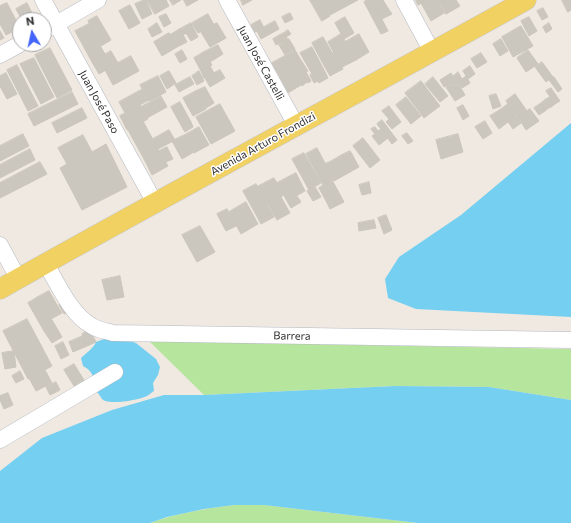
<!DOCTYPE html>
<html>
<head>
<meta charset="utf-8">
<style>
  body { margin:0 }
  #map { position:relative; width:571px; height:523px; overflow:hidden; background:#efe9e1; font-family:Commissioner,sans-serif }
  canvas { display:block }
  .north { position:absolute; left:12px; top:12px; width:40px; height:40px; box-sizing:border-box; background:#fff; border:1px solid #ababab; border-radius:50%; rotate:351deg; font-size:11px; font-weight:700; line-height:16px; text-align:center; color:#2e2e2e }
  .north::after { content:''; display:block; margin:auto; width:14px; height:18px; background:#4264fb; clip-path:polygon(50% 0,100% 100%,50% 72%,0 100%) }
</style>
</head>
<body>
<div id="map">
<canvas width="571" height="523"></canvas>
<div class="north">N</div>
</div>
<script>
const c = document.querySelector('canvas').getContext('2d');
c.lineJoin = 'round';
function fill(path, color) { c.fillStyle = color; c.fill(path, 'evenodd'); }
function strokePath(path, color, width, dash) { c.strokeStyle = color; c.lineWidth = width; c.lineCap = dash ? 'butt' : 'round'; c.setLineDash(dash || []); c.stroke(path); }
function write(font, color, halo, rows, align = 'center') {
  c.font = font + ' Commissioner,sans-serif'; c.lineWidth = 3; c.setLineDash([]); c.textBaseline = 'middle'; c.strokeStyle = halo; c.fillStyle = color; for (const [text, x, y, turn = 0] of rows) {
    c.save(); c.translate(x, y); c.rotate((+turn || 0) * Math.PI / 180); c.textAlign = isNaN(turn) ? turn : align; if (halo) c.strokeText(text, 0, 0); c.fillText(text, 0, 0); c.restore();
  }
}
fill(new Path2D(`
  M149,341L571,349V400L489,387L395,386L204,395Z
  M234,505H264L418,523H150C177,513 205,509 234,505Z`), '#b6e59e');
fill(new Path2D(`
  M571,123V317L416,309L388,298L385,279L399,257L461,215Z
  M112,336L136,343L156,359L160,367L158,375L153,383L154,391C152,392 149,395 147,396C138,400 112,405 103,400C101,398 99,394 97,392C90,381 98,374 83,366L81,358C86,353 93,349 96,342Z
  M395,386L489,387L571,400V523H418L264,505H234L204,509L167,517L150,523H0V471L42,438L112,410L164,395H204Z`), '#75cff0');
const building = new Path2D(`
  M144,0H146L152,14L142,19L135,4Z
  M147,0H166L169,6L155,14Z
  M170,0H181L173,5Z
  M184,0H198L187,6Z
  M241,0H252L243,5Z
  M310,0H322L330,16L322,21Z
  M322,0H358L330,15Z
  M367,0H372L388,31L381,34L364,2Z
  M372,0H383L386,5L377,10Z
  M416,0H427L418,5Z
  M427,0H437L444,13L431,21L421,3Z
  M438,0H456L460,6L446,14Z
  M562,0H571V10L568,12Z
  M7,3L20,28L6,35L0,24V6Z
  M27,3L35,19L34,20H22L16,9Z
  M130,5L140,23L129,29L119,11Z
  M386,5L392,14L382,19L377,10Z
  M543,8L548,17L542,20L537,11Z
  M290,13L293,19L285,23L282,17Z
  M166,14L171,23L164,27L159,17Z
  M208,14L214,25L198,33L192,23Z
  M97,16L111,40L101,46L88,21Z
  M345,17L354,33L344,39L335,23Z
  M529,17L537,31L529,36L521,21Z
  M260,20L264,28L255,32L251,25Z
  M275,21L279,29L261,39L257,31Z
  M157,23L162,32L152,37L148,29Z
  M191,23L194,29L183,35L180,29Z
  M217,23L226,38L210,47L201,32Z
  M549,23L552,29L546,33L543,27Z
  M89,24L94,32L80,40L75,31Z
  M521,26L533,46L513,57L502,37Z
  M180,29L187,42L177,47L170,35Z
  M194,29L198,37L191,41L186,33Z
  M288,30L291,34L286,37L284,33Z
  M0,31L4,38L0,40Z
  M94,32L100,43L86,51L80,40Z
  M169,33L177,47L162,56L154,42Z
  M284,33L288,40L284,42L280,35Z
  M341,34L356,60L342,67L328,42Z
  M359,34L369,52L356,60L345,42Z
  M280,35L284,41L276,45L273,39Z
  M323,37L333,54L321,60L312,43Z
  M289,39L295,49L289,52L284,42Z
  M501,39L508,51L500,56L493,44Z
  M284,42L289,52L285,55L279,45Z
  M99,44L105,54L92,62L86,51Z
  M218,45L223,54L210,62L204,52Z
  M312,47L323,68L312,74L300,53Z
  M50,48L72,90L57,98L35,55Z
  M182,50L187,59L180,63L175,54Z
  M295,50L299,57L289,62L285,56Z
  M528,50L538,64L526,72L517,58Z
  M111,51L118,63L99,74L92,62Z
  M204,52L212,65L201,71L194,58Z
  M334,53L343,69L330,76L321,60Z
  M481,53L487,62L477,68L471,59Z
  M131,56L139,71L113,85L105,70Z
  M285,56L294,72L281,79L272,63Z
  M299,57L308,71L306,72L311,81L308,83L303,74L297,77L289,62Z
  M34,58L54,97L41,104L20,64Z
  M542,62L553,77L546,82L535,67Z
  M17,65L38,106L28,111L7,70Z
  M210,66L214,73L204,78L201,71Z
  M470,66L475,74L468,79L463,71Z
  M323,68L328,78L319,83L314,73Z
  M220,70L225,78L210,87L205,78Z
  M169,71L176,83L167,89L160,76Z
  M199,71L204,81L197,85L192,76Z
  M294,72L301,85L288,93L281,79Z
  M458,72L462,79L466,76L470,83L462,88L459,84L455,86L452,82L444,87L440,80L451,73L453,76Z
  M6,73L17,94L7,99L0,86V76Z
  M314,73L318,81L314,83L310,75Z
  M303,74L307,82L302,86L297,77Z
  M158,76L166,92L149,101L140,85Z
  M190,77L194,84L179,92L175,85Z
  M433,77L448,96L440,102L425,84Z
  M553,77H554L562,89L558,92L549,80Z
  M421,81L440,106L424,118L405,93Z
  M452,83L455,87L459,85L465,95L455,101L446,87Z
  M205,87L214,103L206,108L196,91Z
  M551,88L560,101L555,104L546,91Z
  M143,89L149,100L125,113L119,102Z
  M196,91L206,109L193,116L183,98Z
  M72,92L78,104L34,126L28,114Z
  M496,94L501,106L493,109L489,96Z
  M515,94L527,111L518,117L506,101Z
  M161,96L167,107L147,118L141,107Z
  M406,97L421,116L411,124L396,105Z
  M550,97L555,104L550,108L545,100Z
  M545,100L550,107L545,111L540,104Z
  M180,102L191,122L182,127L171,107Z
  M220,104L235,131L211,144L196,117Z
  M508,104L521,123L513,129L500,110Z
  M540,104L545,111L539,115L534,108Z
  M140,105L148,119L127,130L120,116Z
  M463,105L469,116L463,120L457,108Z
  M389,106L401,122L392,129L386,122L389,119L382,111Z
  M82,108L87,118L57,133L52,123Z
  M530,109L539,121L526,130L518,117Z
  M500,110L508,122L499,129L490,116Z
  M382,120L397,140L392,144L377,124Z
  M143,121L159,151L144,159L128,130Z
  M485,121L492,133L483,139L475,127Z
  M191,122L193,127L185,132L182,127Z
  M199,127L209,145L194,153L185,135Z
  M375,127L378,131L381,129L388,138L379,145L372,136L375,134L371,129Z
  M169,130L175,140L158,149L153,139Z
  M407,133L413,141L408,144L402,136Z
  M23,134L29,146L0,161V146Z
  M458,134L463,152L441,159L436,140Z
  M83,135L92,152L106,144L127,187L82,210L60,168L67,164L58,148Z
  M185,135L194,152L182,159L172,141Z
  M363,138L380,160L370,168L353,146Z
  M167,147L173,159L166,162L159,151Z
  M317,148L334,180L323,185L306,154Z
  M30,149L35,160L0,178V165Z
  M159,151L168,166L152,175L144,159Z
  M350,151L352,154L344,159L342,155Z
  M304,153L309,162L297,168L292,159Z
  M352,154L354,158L346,162L344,159Z
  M342,155L346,162L334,169L330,162Z
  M354,158L359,167L334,181L329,171Z
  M40,162L47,174L0,198V183Z
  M309,162L321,183L309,190L297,168Z
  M330,162L334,169L329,171L325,164Z
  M296,173L305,191L287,201L277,183Z
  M274,178L284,195L267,205L257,187Z
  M332,180L338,191L325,199L319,188Z
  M369,182L371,193L362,195L359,185Z
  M256,184L274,217L261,224L243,191Z
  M315,187L321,197L313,201L307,191Z
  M338,191L344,202L330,209L325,199Z
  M297,196L301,202L291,208L287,201Z
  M281,197L290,213L277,220L268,204Z
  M246,202L258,224L241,234L229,212Z
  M227,209L236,226L226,231L217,214Z
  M386,215L392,230L384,234L378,218Z
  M374,220L376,228L359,231L358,223Z
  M200,226L215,252L197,262L182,235Z
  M120,276L124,297L107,300L102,280Z
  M49,291L57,305L47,311L38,297Z
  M38,297L55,325L44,331L28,303Z
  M65,302L70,311L64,314L59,305Z
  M57,305L62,313L51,319L47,311Z
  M27,319L52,366L28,379L3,331Z
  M55,325L62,337L52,343L44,331Z
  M90,330L96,342L87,346L82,334Z
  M83,336L87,346L73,352L69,342Z
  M63,342L69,355L61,359L55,346Z
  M14,351L16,367L5,369L2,353Z
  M74,364L84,380L74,386L64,370Z
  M45,370L52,383L36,391L29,378Z
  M20,371L24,379L16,383L12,376Z
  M56,382L60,390L50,395L46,387Z
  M8,393L13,405L4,409L0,400V396Z`);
fill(building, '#cbc7bf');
strokePath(building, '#cbc5ba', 1);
const minor = new Path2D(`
  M43,0L155,203
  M227,0L296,125
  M404,0L432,52
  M44,31L98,0
  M0,55L20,44
  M0,245L18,278
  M46,264C58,284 71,315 92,326C98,330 106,331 113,333L571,340
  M0,440L115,372`);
const major = new Path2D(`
  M0,289C174,191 351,97 526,0`);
strokePath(minor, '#b4b7c1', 17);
strokePath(major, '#c9c9c9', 21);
strokePath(minor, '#fff', 16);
strokePath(major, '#f2d163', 20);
write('11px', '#2e2e2e', '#fff', [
  ["Juan José Castelli",261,63,61],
  ["Juan José Paso",99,102,61],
  ["Avenida Arturo Frondizi",263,144,-29],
  ["Barrera",292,336,1]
]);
</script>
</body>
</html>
